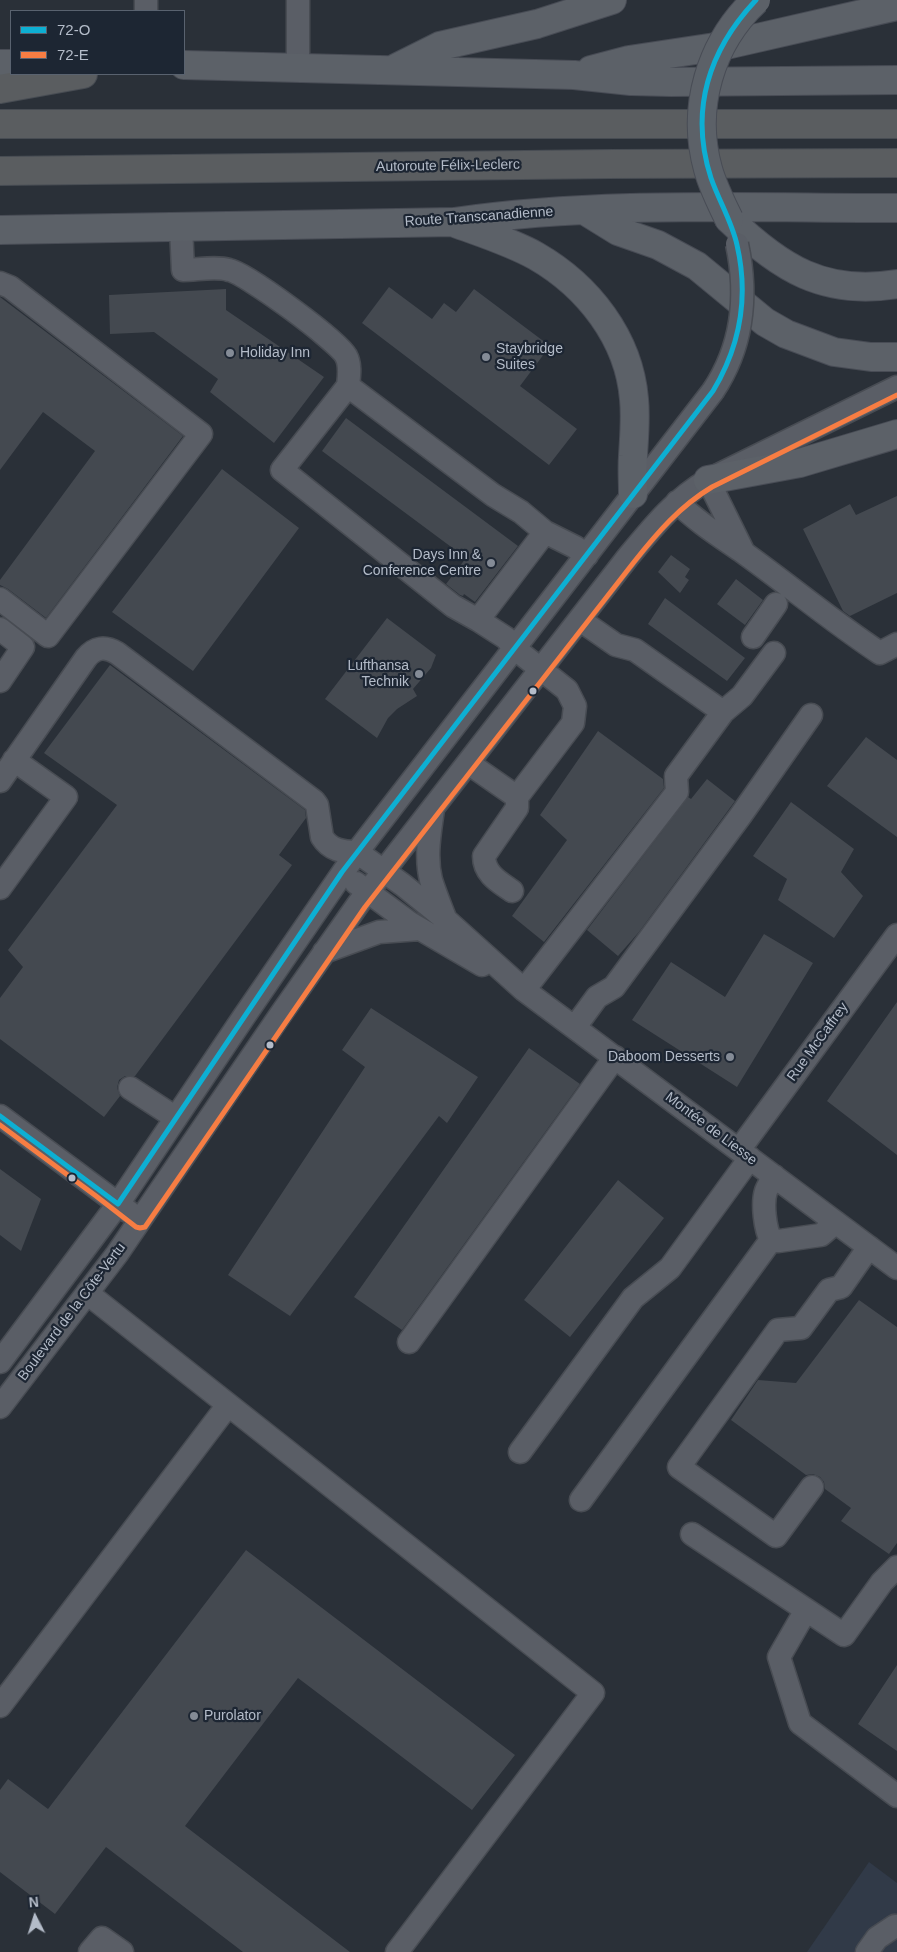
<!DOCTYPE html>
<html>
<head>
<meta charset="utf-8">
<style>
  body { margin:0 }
  #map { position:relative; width:897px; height:1952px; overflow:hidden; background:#2a3038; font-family:Helvetica,sans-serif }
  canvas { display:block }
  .legend { position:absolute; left:10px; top:10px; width:175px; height:65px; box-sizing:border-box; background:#1d2633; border:1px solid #59626f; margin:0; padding:6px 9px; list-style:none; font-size:15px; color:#b4bcc9 }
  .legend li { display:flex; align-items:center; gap:10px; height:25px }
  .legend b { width:25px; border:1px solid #59626f }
  .north { position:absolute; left:10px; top:1892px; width:50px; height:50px; -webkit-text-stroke:4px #1d2633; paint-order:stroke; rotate:355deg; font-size:14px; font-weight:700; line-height:20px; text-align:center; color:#b4bcc9 }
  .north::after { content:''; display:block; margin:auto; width:18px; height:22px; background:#b4bcc9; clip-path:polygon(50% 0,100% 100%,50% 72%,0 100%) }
</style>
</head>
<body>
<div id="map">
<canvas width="897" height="1952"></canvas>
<ul class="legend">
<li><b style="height:6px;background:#0dafd3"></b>72-O</li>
<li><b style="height:6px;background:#f77d43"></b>72-E</li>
</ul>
<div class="north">N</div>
</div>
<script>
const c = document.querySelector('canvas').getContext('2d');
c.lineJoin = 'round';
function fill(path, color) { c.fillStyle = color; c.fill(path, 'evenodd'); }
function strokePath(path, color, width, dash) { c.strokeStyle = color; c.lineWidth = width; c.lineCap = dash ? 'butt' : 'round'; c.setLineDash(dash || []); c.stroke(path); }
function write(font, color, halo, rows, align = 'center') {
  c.font = font + ' Helvetica,sans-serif'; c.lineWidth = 4.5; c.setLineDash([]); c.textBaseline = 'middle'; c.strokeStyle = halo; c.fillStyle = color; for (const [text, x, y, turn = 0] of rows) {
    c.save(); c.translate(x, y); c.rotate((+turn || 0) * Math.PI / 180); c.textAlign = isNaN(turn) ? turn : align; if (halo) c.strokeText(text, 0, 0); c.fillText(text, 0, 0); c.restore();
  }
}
fill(new Path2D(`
  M869,1862L897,1883V1952H807Z`), '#313a48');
fill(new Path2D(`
  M389,287L432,319L444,303L456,312L474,289L550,346L520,386L577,429L549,465L362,323Z
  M226,289V310L324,377L274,443L210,392L218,379L154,332L110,334L109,295Z
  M0,297L183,436L46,618L8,589L0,585V580L95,451L43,412L0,470Z
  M346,418L518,546L475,602L464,594L463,596L460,595L446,584L466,558L322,451Z
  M222,469L299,528L193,671L112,612Z
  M897,496V593L850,616L843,611L803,529L850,504L856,515Z
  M671,555L690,569L685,577L689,580L680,593L658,572Z
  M736,579L763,600L745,625L717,604Z
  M665,598L745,658L727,681L648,624Z
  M387,618L436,655L431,668L413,689L417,696L397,709L388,718L377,738L325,699Z
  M110,665L305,810L306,818L279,855L292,865L135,1076H125L119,1080L117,1088L120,1096L104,1117L0,1039V998L23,967L8,950L117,805L44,753Z
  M598,731L663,779L664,788L544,942L512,916L567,840L540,815Z
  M866,737L897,760V837L827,786Z
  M707,779L735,801L639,932L618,956L587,930L688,797L691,799Z
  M791,802L854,849L841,872L863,896L834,938L778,900L787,879L753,856Z
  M764,934L813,963L737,1087L632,1020L671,962L725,997Z
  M897,1002V1155L827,1101Z
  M371,1008L478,1077L447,1123L439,1116L290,1316L228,1275L365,1067L342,1050Z
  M529,1048L580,1084L402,1330L354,1297Z
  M0,1169L41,1199L21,1251L0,1235Z
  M618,1180L664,1218L570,1337L524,1300Z
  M859,1300L897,1327V1543L889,1554L841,1521L851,1508L825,1489L824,1482L820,1477L813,1474L806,1475L731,1420L758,1380L796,1383Z
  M246,1550L515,1755L472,1810L298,1678L185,1826L350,1952H243L106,1847L55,1914L0,1872V1790L8,1779L48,1809Z
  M897,1665V1751L858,1724Z`), '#444950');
const minor = new Path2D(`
  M146,11V0
  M298,68V0
  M181,227L183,270C197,270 216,266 229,270C246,273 338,341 346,356C351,365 349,376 348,386L493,495L521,512L545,532
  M0,283L10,287L201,434L48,636L0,599
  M348,386L282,470L453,606L478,620
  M708,480L744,553
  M677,502C697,522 721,537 744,553C790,586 833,622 880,653L897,644
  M580,620L616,645L635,650L723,712
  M0,629L23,647L0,681
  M753,637L776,604
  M468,763L517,797L573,723L575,706L567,690L514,648L506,638L478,620L545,532L575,547L587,555
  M0,781L86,658C95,647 105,646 117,653L314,801L317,805L322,837C330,850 342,852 357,852
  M433,809C430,832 425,856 431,880C435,893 440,905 445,918
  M357,852L403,885L445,919L524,990L897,1268
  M356,883L410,923L482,965
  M0,888L66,797L14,760
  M512,891C499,882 484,874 484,856L517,808V797
  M324,952L379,932L420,929
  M524,990L677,792L676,776L723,712L742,696L774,653
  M575,1027L597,997L614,987L741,815L811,715
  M130,1088L176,1118
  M0,1116L129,1212
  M739,1150L897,935
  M774,1176C771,1181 768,1186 766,1191C762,1203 765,1229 771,1240L779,1241L821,1235L835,1223
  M87,1293L593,1693L397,1952
  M409,1342L615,1057
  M0,1362L118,1204L243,1018L357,852L713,391
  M0,1407L117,1254L281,1014L359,903L628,557C652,528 675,499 708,480L897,387
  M520,1452L633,1298L670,1268L750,1158
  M812,1487L776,1536L679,1467L778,1330L801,1328L829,1290L841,1287L869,1247
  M581,1500L771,1240
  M692,1534L844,1635L882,1582L897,1567
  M806,1610L779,1657L800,1723L897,1796
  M0,1706L228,1405
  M90,1952L102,1938L122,1952
  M867,1952L877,1938L895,1926L897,1927`);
const major = new Path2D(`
  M0,64H11
  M184,65L574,75L631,81L671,82L897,80
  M396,68L440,46L537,24L612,0
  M591,70L629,60L722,46L897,6
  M584,210L618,231L658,245L697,266L765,322L786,334L834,352L871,357H897
  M729,219C780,268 824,296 897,284
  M455,223C482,233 511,242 536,256C588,286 629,338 634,399C636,418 634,437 633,456C632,469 633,481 633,494
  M0,230L454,222C600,201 750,208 897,208
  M708,480L800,463L897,434`);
const highway = new Path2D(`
  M0,89L83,74
  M0,124H897
  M0,171L611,164L897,163`);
strokePath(minor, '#484c53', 25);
strokePath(major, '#484c55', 30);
strokePath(highway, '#474c53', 30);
strokePath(minor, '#5a5e66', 22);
strokePath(major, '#5c6168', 28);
strokePath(highway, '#5a5d60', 28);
const minorBridge = new Path2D(`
  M713,391C743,346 748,296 737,244`);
const majorBridge = new Path2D(`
  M729,219C721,203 713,187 708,169C691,108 710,43 756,0`);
strokePath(minorBridge, '#484c53', 25, []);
strokePath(majorBridge, '#484c55', 30, []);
strokePath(minorBridge, '#5a5e66', 22);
strokePath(majorBridge, '#5c6168', 28);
strokePath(new Path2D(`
  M0,1116L118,1204L342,872L713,391C740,346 749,297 737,245C732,222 719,201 711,178C689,110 709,50 756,0`), '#0dafd3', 5);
strokePath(new Path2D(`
  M0,1125L96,1196L136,1227L140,1228L145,1227L365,907L634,562C657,533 680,506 712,487L897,395`), '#f77d43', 5);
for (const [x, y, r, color] of [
  [230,353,5,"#848b96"],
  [486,357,5,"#848b96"],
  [491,563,5,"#848b96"],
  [419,674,5,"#848b96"],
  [533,691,4.5,"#b4bcc9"],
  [270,1045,4.5,"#b4bcc9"],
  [730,1057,5,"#848b96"],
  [72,1178,4.5,"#b4bcc9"],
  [194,1716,5,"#848b96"]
]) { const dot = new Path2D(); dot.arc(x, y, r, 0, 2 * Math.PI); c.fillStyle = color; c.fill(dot); strokePath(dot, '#1d2633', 2); }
write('14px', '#b4bcc9', '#1d2633', [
  ["Autoroute Félix-Leclerc",448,166,-1],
  ["Route Transcanadienne",479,217,-4],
  ["Rue McCaffrey",818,1042,-54],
  ["Montée de Liesse",711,1129,37],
  ["Boulevard de la Côte-Vertu",72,1312,-53]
]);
write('14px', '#b4bcc9', '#1d2633', [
  ["Staybridge",496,349],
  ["Suites",496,365],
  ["Holiday Inn",240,353],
  ["Days Inn &",481,555,"right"],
  ["Conference Centre",481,571,"right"],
  ["Lufthansa",409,666,"right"],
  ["Technik",409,682,"right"],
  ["Daboom Desserts",720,1057,"right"],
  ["Purolator",204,1716]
], 'left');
</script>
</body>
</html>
